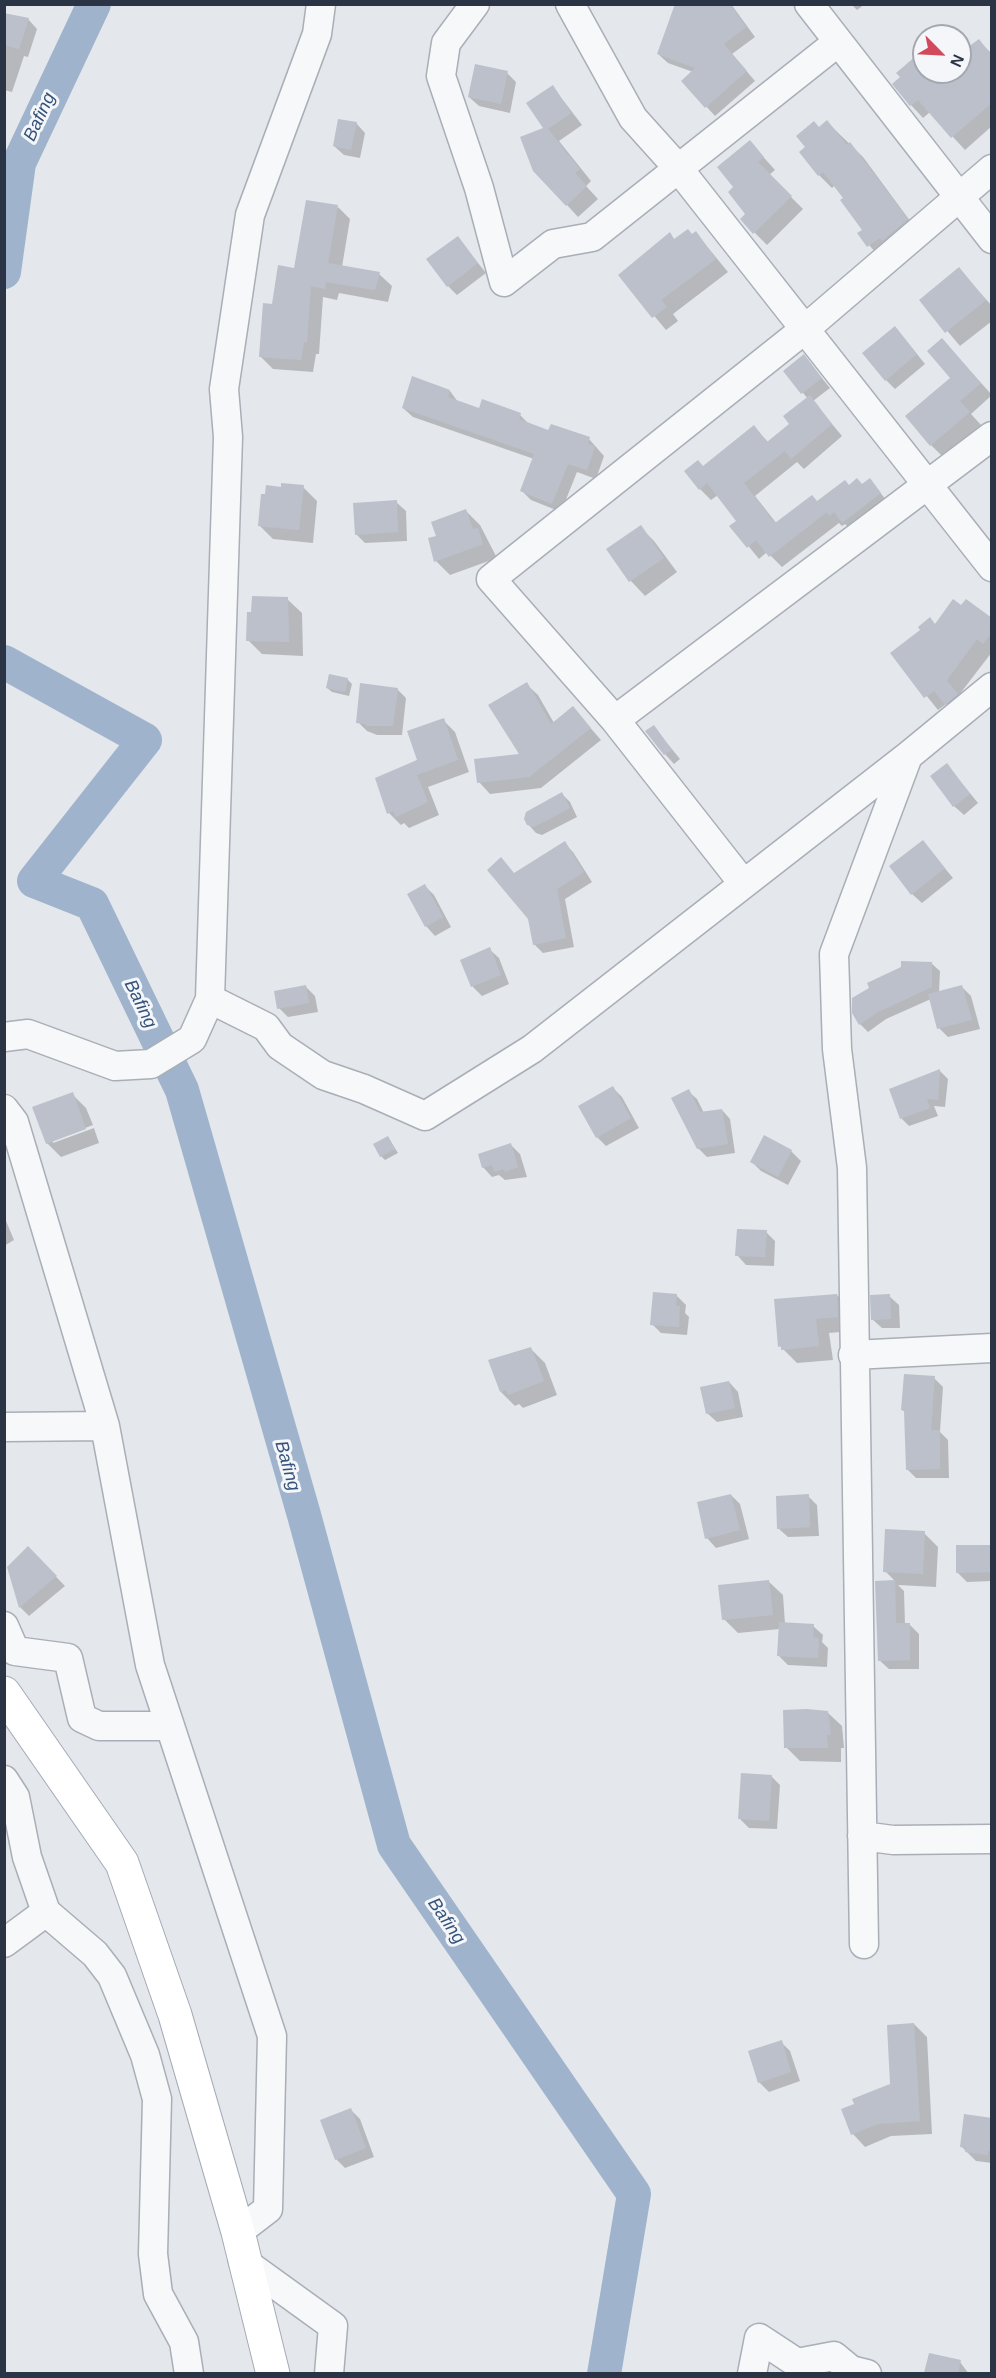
<!DOCTYPE html>
<html>
<head>
<meta charset="utf-8">
<style>
  body { margin:0 }
  #map { position:relative; width:996px; height:2378px; overflow:hidden; background:#e4e7ec; font-family:Helvetica,sans-serif }
  canvas { display:block }
  .frame { position:absolute; inset:0; border:6px solid #2b3445; pointer-events:none }
  .north { position:absolute; left:912px; top:24px; width:60px; height:60px; box-sizing:border-box; background:#f4f6f9; border:2px solid #a4a8b1; border-radius:50%; rotate:114deg; font-size:16px; font-weight:700; line-height:24px; text-align:center; color:#2b3445 }
  .north::after { content:''; display:block; margin:auto; width:21px; height:27px; background:#d1495b; clip-path:polygon(50% 0,100% 100%,50% 72%,0 100%) }
</style>
</head>
<body>
<div id="map">
<canvas width="996" height="2378"></canvas>
<div class="frame"></div>
<div class="north">N</div>
</div>
<script>
const c = document.querySelector('canvas').getContext('2d');
c.lineJoin = 'round';
function fill(path, color) { c.fillStyle = color; c.fill(path, 'evenodd'); }
function strokePath(path, color, width, dash) { c.strokeStyle = color; c.lineWidth = width; c.lineCap = dash ? 'butt' : 'round'; c.setLineDash(dash || []); c.stroke(path); }
function write(font, color, halo, rows, align = 'center') {
  c.font = font + ' Helvetica,sans-serif'; c.lineWidth = 6; c.setLineDash([]); c.textBaseline = 'middle'; c.strokeStyle = halo; c.fillStyle = color; for (const [text, x, y, turn = 0] of rows) {
    c.save(); c.translate(x, y); c.rotate((+turn || 0) * Math.PI / 180); c.textAlign = isNaN(turn) ? turn : align; if (halo) c.strokeText(text, 0, 0); c.fillText(text, 0, 0); c.restore();
  }
}
fill(new Path2D(`
  M676,4H731L755,37L732,54L755,81L715,116L683,81L693,72L668,63L658,54Z
  M851,4H865L857,10Z
  M4,15L28,19L37,29L28,57L24,56L12,92L4,90Z
  M979,41L992,54V126L965,150L930,112L923,118L911,105L924,51V72H960V55Z
  M507,73L516,82L510,113L479,106L469,97Z
  M553,87L582,125L559,141L591,181L586,186L598,199L578,217L567,205L545,129Z
  M827,122L863,157L919,233L881,259L859,233L864,230L845,199L835,185L832,188L819,175L801,153Z
  M356,123L365,133L360,158L344,155L334,146Z
  M750,142L775,170L769,175L803,209L767,245L742,220L747,214L735,187Z
  M338,207L350,219L342,267L379,274L392,286L388,302L339,293L337,300L323,297L319,354H316L313,372L273,369L260,356L273,306Z
  M696,233L728,272L673,314L678,321L666,330L620,275L670,234L675,240Z
  M458,238L486,273L457,295L448,286Z
  M959,269L992,306V321L960,346L921,300Z
  M904,338L925,364L895,389L886,380Z
  M942,340L992,395L971,414L981,425L943,457L931,445L952,378Z
  M804,356L830,388L813,401L842,436L804,469L797,462L755,496L777,524L849,486L863,485L870,480L891,506L855,534L845,524L842,526L839,523L782,567L767,552L759,559L732,526L738,521L718,495L711,500L700,489L703,468L754,427L768,442L792,424L808,399L785,371Z
  M450,391L458,402L480,410L520,415L529,424L549,432L589,439L604,456L596,479L577,472L561,512L531,500L522,491L534,459L413,417L403,408Z
  M303,487L317,501L313,543L273,539L259,525Z
  M396,502L406,511L407,541L365,543L356,534Z
  M466,511L480,525L497,558L450,575L436,561L438,537Z
  M640,527L654,541L677,572L645,596L631,581L608,550Z
  M287,599L302,613L303,656L262,654L248,640Z
  M962,607L992,619V652L959,695L970,707L959,716L946,704L938,710L892,653Z
  M347,679L352,684L349,696L332,692L327,688Z
  M526,684L538,695L554,723L573,708L601,740L541,788L490,794L479,782L522,755Z
  M397,689L406,698L402,735H377L367,731L358,722Z
  M443,720L455,732L469,772L428,787L439,815L409,828L404,823L401,825L389,813Z
  M654,727L680,759L674,764L665,754Z
  M947,765L978,803L964,815L954,806Z
  M562,794L570,802L577,817L542,835L536,833L528,824Z
  M923,842L953,878L922,903L912,894Z
  M564,843L573,852L592,882L565,899L574,947L543,953L534,944L529,918L515,874Z
  M425,886L434,895L451,927L435,936L426,926L409,894Z
  M489,949L499,958L509,984L482,996L473,987L462,960Z
  M931,963L940,971L939,993L962,987L971,996L980,1029L948,1037L939,1028L931,999L886,1019L868,1032L860,1024L903,968Z
  M306,987L315,996L318,1012L288,1017L279,1008Z
  M940,1071L948,1079L945,1107L934,1106L938,1116L909,1126L901,1118L891,1090Z
  M613,1088L622,1097L639,1128L606,1146L597,1137Z
  M688,1091L697,1099L704,1113L722,1110L730,1119L735,1153L707,1157L698,1148Z
  M72,1094L86,1108L93,1125L53,1140V1143L94,1128L99,1143L61,1157L47,1143Z
  M388,1137L398,1153L385,1160L381,1156Z
  M765,1137L791,1151L801,1161L788,1185L761,1171L752,1162Z
  M511,1145L520,1154L527,1177L505,1180L499,1175L492,1177L483,1167Z
  M4,1216L14,1240L4,1246Z
  M766,1232L775,1241L774,1266L746,1265L737,1255Z
  M676,1295L686,1305L685,1313L689,1317L687,1335L661,1333L652,1324Z
  M837,1295L851,1309V1331L829,1333L833,1360L797,1363L780,1346Z
  M889,1296L899,1305L900,1328H882L872,1319Z
  M530,1348L545,1363L557,1395L523,1408L519,1404L515,1406L501,1392Z
  M934,1378L943,1387L940,1432L948,1440L949,1478H916L907,1469L906,1413L903,1410Z
  M729,1382L738,1392L743,1417L717,1422L707,1413Z
  M731,1495L740,1504L749,1539L716,1548L707,1538Z
  M808,1496L817,1505L819,1536L788,1537L778,1528Z
  M924,1533L938,1547L936,1587L898,1585L904,1591L905,1624H909L919,1634V1669H889L879,1660L895,1581L885,1571Z
  M992,1547V1581L967,1582L957,1572Z
  M28,1548L65,1586L29,1616L20,1607L9,1568Z
  M768,1581L783,1595L785,1624L813,1626L823,1635L822,1642L828,1648L827,1667L788,1665L778,1655L780,1629L738,1633L724,1619Z
  M827,1712L842,1726L844,1748H841V1762L800,1761L786,1747Z
  M771,1776L780,1785L777,1829L749,1828L740,1819Z
  M914,2024L927,2037L932,2134L891,2136L865,2147L853,2134L892,2085Z
  M781,2042L790,2051L800,2081L769,2092L759,2082Z
  M351,2110L360,2119L374,2157L345,2168L336,2159Z
  M992,2120V2163L976,2161L961,2146Z
  M930,2355L960,2362L969,2374H926Z`), '#0003');
strokePath(new Path2D(`
  M4,272L19,163L94,4
  M4,662L145,740L34,881L92,904L182,1090L304,1515L394,1845L634,2194L604,2374`), '#9fb4cc', 34);
fill(new Path2D(`
  M675,4H730L746,27L724,44L747,71L705,108L681,81L695,68L657,54Z
  M4,13L29,18L19,49L4,45Z
  M979,39L992,56V103L951,138L918,100L910,106L892,84L900,77L896,73L924,49V72H960V53Z
  M475,64L508,71L501,104L468,97Z
  M553,85L571,113L548,129L580,169L575,173L587,186L566,206L533,171L520,137L543,128L526,103Z
  M338,119L357,122L351,150L333,146Z
  M827,120L847,145L850,142L908,219L882,241L880,238L867,247L857,233L862,230L840,200L843,198L823,172L818,176L799,152L805,147L796,136L814,121L819,127Z
  M750,140L764,157L758,162L792,196L753,234L740,219L745,214L728,192L733,187L717,167Z
  M306,200L338,205L328,263L380,272L375,290L326,282L325,289L311,286L307,342H304L301,360L259,357L263,303L272,304L278,265L294,268Z
  M688,229L692,234L696,231L716,259L661,300L667,307L652,318L618,275L670,232L674,239Z
  M458,236L478,263L447,287L426,259Z
  M959,267L986,300L945,333L919,300Z
  M895,326L917,354L885,381L862,353Z
  M942,338L981,383L960,401L970,412L930,446L905,416L950,378L927,351Z
  M804,354L822,378L801,394L783,371Z
  M412,376L450,390L448,397L479,408L482,399L521,413L519,419L548,430L551,424L590,437L588,444L595,446L587,470L568,464L552,504L520,491L534,454L402,408Z
  M810,395L832,424L791,459L785,451L744,483L775,523L812,495L817,501L845,480L849,485L857,478L862,484L870,478L881,493L842,523L834,512L829,516L827,512L769,557L756,540L747,548L729,526L736,521L707,483L699,490L684,471L698,460L703,466L754,425L767,442L789,424L783,416Z
  M281,483L304,485L299,530L258,526L261,494H265L266,485L281,487Z
  M397,500L398,532L355,535L353,503Z
  M466,509L473,529L478,528L483,544L434,562L428,538L436,536L431,522Z
  M641,525L664,558L629,582L606,549Z
  M252,596L288,597L289,642L246,641L247,612H251Z
  M953,599L961,605L966,599L992,618V632L983,644L977,639L949,677L947,681L958,694L945,705L934,691L924,698L890,653L920,630L918,627L930,617L935,624Z
  M329,674L348,678L345,692L326,688Z
  M527,682L551,724L573,706L591,728L529,777L477,783L474,759L519,754L488,705Z
  M360,683L398,688L393,726H366V724L356,723Z
  M444,718L458,760L417,775L428,802L396,817L393,811L387,814L375,778L417,760L407,731Z
  M654,725L672,750L664,755L645,731Z
  M947,763L970,794L953,807L930,776Z
  M562,792L570,808L534,827L527,825L524,819L526,812Z
  M923,840L945,868L911,895L889,866Z
  M565,841L584,872L557,889L566,938L533,945L528,919L487,870L501,857L514,873Z
  M425,884L443,917L425,927L407,894Z
  M490,947L501,975L471,987L460,960Z
  M901,961L932,962V987L878,1012L859,1025L852,1013V998L869,988L867,983L901,967Z
  M306,985L309,1003L277,1009L274,991Z
  M962,985L972,1020L937,1029L928,994Z
  M940,1069L938,1100L927,1099L930,1108L900,1119L889,1089Z
  M613,1086L631,1118L596,1138L578,1106Z
  M689,1089L700,1112L722,1109L728,1144L697,1149L671,1098Z
  M73,1092L86,1129L46,1144L32,1107Z
  M764,1135L792,1150L778,1177L750,1162Z
  M388,1136L395,1149L380,1157L373,1144Z
  M511,1143L518,1167L505,1172L504,1169L494,1172L492,1165L482,1168L478,1154Z
  M737,1229L767,1230L765,1257L735,1256Z
  M653,1292L677,1294L676,1306H680L679,1327L650,1325Z
  M837,1294L838,1317L816,1319L819,1346L781,1350V1346L778,1347L774,1299Z
  M890,1294L891,1319L871,1320L870,1295Z
  M531,1347L544,1381L508,1395L506,1390L500,1392L488,1360Z
  M904,1374L935,1376L931,1430H940V1469L906,1470L904,1411L901,1410Z
  M729,1381L735,1408L706,1414L700,1387Z
  M731,1494L740,1530L705,1539L697,1502Z
  M809,1494L810,1527L777,1529L776,1496Z
  M885,1529L925,1531L923,1574L883,1572Z
  M956,1545H992V1572L956,1573Z
  M28,1546L57,1576L19,1608L7,1567Z
  M769,1580L773,1615L722,1620L718,1585Z
  M895,1580L896,1623H910V1660L878,1661L875,1581Z
  M779,1622L814,1624L813,1637L819,1638L818,1658L777,1656Z
  M807,1709L828,1711L831,1735H827L828,1748H784L783,1710Z
  M741,1773L772,1775L769,1821L738,1819Z
  M914,2023L920,2121L878,2124L851,2135L841,2109L854,2104L852,2099L890,2084L887,2025Z
  M782,2040L791,2072L758,2083L748,2051Z
  M351,2108L366,2148L335,2160L320,2120Z
  M964,2114L992,2118V2151H988V2155L965,2152L966,2148L960,2147Z
  M929,2353L961,2360L958,2373H924Z`), '#bbc0ca');
const minor = new Path2D(`
  M475,4L446,43L441,76L479,188L504,282L553,244L592,237L838,42
  M570,4L633,118L678,168L992,567
  M809,4L992,239
  M615,720L992,436
  M743,883L615,720L491,579L805,329L992,169
  M210,999L266,1027L280,1046L323,1075L364,1089L425,1116L532,1049L908,756L992,687
  M4,1037L28,1034L115,1066L151,1064L192,1039L210,999L228,437L224,389L250,215L317,34L321,4
  M4,1109L14,1122L105,1426L150,1665L272,2036L268,2209L238,2232
  M853,1355L992,1348
  M4,1427L105,1426
  M4,1626L15,1651L68,1658L82,1718L99,1726H170
  M4,1780L15,1797L27,1857L46,1912L4,1943
  M862,1836L893,1840L992,1839
  M46,1912L95,1954L112,1976L145,2055L157,2099L153,2254L158,2294L184,2342L189,2374
  M864,1944L852,1168L837,1049L834,954L908,756
  M243,2261L333,2326L329,2374
  M752,2374L759,2338L797,2363L834,2356L851,2370L867,2374`);
const major = new Path2D(`
  M4,1693L122,1863L175,2015L238,2232L273,2374`);
strokePath(minor, '#a9aeb7', 31);
strokePath(major, '#a3abb8', 35);
strokePath(minor, '#f7f8fa', 28);
strokePath(major, '#fff', 33);
write('italic 18px', '#34527a', '#f4f6f9', [
  ["Bafing",40,117,-65],
  ["Bafing",140,1004,64],
  ["Bafing",287,1466,74],
  ["Bafing",446,1921,56]
]);
</script>
</body>
</html>
